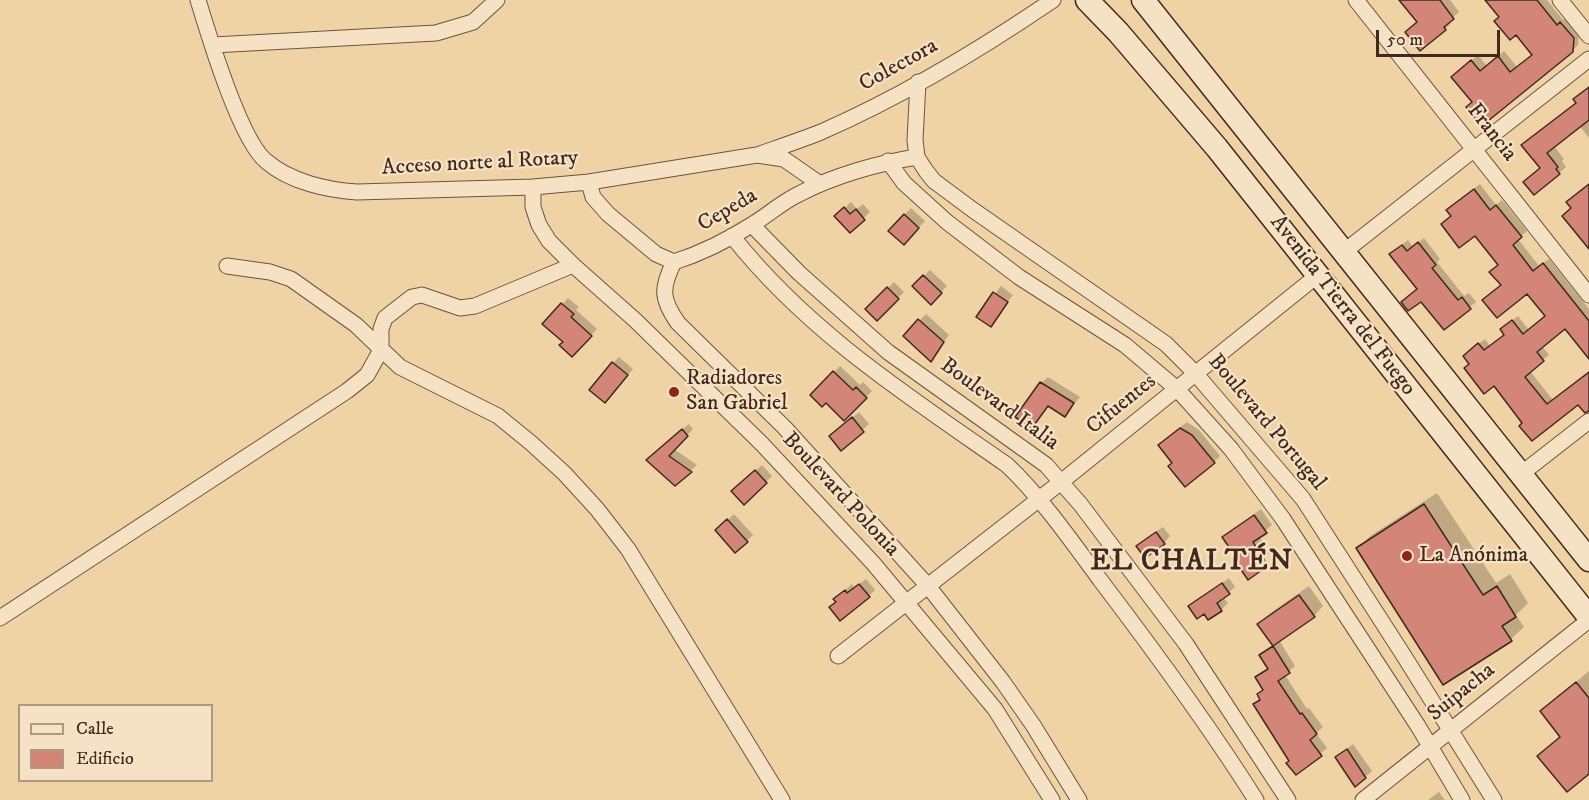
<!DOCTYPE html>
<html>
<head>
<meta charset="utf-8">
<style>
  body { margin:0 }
  #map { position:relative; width:1589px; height:800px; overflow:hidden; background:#f0d3a4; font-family:"IM FELL DW Pica",serif }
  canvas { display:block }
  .legend { position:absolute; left:18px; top:704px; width:195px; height:78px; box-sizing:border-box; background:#f5e2c4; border:2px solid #ad9882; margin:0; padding:8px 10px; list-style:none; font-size:18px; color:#402a20 }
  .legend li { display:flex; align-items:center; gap:12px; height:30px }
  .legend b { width:30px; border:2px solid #ad9882 }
  .scale { position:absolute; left:1376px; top:30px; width:124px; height:27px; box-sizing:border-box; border:3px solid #402a20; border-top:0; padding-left:8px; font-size:18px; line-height:21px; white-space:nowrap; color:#402a20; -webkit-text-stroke:4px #f5e2c4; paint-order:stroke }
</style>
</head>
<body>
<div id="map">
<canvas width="1589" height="800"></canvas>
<ul class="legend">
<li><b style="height:8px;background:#f5e2c4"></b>Calle</li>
<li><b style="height:16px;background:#d38678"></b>Edificio</li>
</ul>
<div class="scale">50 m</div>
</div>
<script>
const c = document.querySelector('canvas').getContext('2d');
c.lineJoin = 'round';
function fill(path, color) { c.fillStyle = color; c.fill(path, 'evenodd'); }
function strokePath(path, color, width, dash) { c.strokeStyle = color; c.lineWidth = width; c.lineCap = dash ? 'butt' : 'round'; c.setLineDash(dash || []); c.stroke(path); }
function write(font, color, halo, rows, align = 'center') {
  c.font = font + ' "IM FELL DW Pica",serif'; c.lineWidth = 4.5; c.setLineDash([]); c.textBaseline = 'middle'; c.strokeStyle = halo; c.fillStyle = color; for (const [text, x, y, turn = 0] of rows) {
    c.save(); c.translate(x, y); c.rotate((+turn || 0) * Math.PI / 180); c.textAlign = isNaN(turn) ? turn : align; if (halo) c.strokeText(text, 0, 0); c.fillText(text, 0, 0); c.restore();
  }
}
fill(new Path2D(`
  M1401,0H1450L1459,12L1449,21L1451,23L1445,29L1418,22Z
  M1487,0H1547L1563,20L1567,17L1579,32L1578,45L1572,51L1474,102L1459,71L1478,55L1487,66L1504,51L1517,67L1534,54Z
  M1589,87V138L1579,125L1554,146L1564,159L1562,161L1566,167L1559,173L1541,168L1523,145L1577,102L1582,93Z
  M1480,184L1496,205L1502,200L1527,231L1518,239L1539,266L1549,259L1589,309V359L1565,327L1542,346L1549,355L1530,371L1553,400L1589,389V394L1524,423L1494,384L1471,363L1470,350L1485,339L1490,346L1506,334L1508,324L1518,316L1529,330L1546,316L1527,292L1502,285L1499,264L1476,234L1452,216L1453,205Z
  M851,202L857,209L863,204L870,212L850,231L837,216Z
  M911,208L925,221L904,243L890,230Z
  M1424,238L1440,259L1437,262L1464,296L1469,293L1476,302L1445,328L1418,289L1397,249L1408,240L1413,247Z
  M930,270L947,286L931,303L914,286Z
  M894,282L904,292L877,319L867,309Z
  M1001,286L1013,295L990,325L978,316Z
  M568,298L579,307L576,310L597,329L572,355L565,342L545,323Z
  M926,314L949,335L931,360L905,336Z
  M619,357L633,369L611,395L613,363Z
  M840,366L860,385L863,382L872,391L844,419L826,401L812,395Z
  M1048,377L1080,397L1065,415L1049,404L1031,426L1041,383Z
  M859,412L869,424L841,449L837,430Z
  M1187,422L1199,430L1220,456L1214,462H1174L1166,439Z
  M689,424L693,429L674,449L697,465L675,484L654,453Z
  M762,465L772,476L766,482L740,485Z
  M1437,493L1496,583L1510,574L1528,603L1516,615L1524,627L1511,639L1358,549L1370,536Z
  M1261,509L1272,525L1259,536L1269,553L1264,558L1268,563L1248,578L1224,537Z
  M734,514L753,535L747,541L717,530Z
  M1163,527L1170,536L1164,543L1144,540Z
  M1229,578L1235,587L1223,597L1228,603L1221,610L1209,618L1204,612L1190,606Z
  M866,579L875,590L869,596H839L852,584L854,588Z
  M1309,586L1323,606L1314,616L1279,640L1295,666L1285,675L1307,709L1309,708L1323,727L1316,733L1327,748L1296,773L1291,761L1255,704L1261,698L1264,689L1257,677L1269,668L1261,655L1274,645L1259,624L1269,614Z
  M1589,671V772L1539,756L1561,735L1542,711Z
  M1353,744L1372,771L1356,785L1337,757Z
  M1439,792L1445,800H1428Z`), '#0003');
const building = new Path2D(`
  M1399,0H1440L1454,19L1444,27L1446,30L1420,51L1405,32L1417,22Z
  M1485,0H1537L1557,25L1560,22L1574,38L1573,52L1488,121L1476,120L1466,107L1472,102L1451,77L1471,60L1480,71L1498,56L1510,72L1532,55L1516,35L1510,40L1494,21L1499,17Z
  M1589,87V120L1547,153L1558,167L1556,169L1560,174L1534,195L1523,182L1540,168L1521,145L1576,103L1573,99Z
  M1589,184V249L1562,216L1571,208L1566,202Z
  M1474,189L1490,210L1496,205L1522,237L1513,245L1533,271L1543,263L1589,321V359L1565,329L1537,352L1544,361L1525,377L1547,404L1589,372V411L1585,413L1578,405L1532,441L1519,426L1522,423L1494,386L1484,394L1464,368L1469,364L1463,356L1478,343L1484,350L1504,335L1500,329L1512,320L1523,334L1545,316L1527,294L1497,318L1482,300L1501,285L1489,272L1498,265L1475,236L1459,248L1441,224L1451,216L1446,210Z
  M844,207L850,214L856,209L865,220L850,233L834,216Z
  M904,214L919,228L904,245L888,231Z
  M1418,242L1436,265L1432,268L1458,300L1462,297L1471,309L1444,330L1421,302L1408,311L1401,302L1417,289L1389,254L1402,245L1407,251Z
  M923,275L942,293L931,305L912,286Z
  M887,287L899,299L877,321L865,309Z
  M993,292L1008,302L991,327L976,317Z
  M561,303L574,314L571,317L592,336L572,357L559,345L563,342L542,324Z
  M918,319L944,342L931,362L903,336Z
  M612,362L628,375L605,403L589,390Z
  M833,371L853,390L856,387L867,398L844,421L826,403L822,407L810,395Z
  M1040,382L1074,403L1065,417L1048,406L1032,428L1015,417Z
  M852,417L864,432L841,451L829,436Z
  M1180,428L1192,435L1215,463L1185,487L1168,466L1172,463L1158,445Z
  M682,429L688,436L669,456L692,472L675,486L646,460Z
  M755,470L767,483L744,505L731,491Z
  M1424,504L1483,595L1497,586L1516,617L1502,626L1512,641L1443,685L1356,548Z
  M1254,515L1267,533L1253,542L1264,560L1258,564L1262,570L1248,580L1233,558L1235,556L1222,537Z
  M727,519L748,542L735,553L715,530Z
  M1156,532L1165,544L1145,558L1136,546Z
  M1222,583L1230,594L1217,603L1222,611L1208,620L1204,614L1197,619L1188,606Z
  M859,584L870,597L840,621L829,607L836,602L833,599L845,590L847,593Z
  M1299,595L1315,617L1273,646L1257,624Z
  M1273,646L1290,673L1278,681L1300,714L1302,713L1317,734L1310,740L1322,756L1296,775L1286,763L1289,761L1253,704L1260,700L1257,694L1263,690L1255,677L1268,669L1259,655Z
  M1576,682L1589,698V774L1567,792L1537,756L1560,737L1540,711Z
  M1347,749L1366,778L1355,787L1335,757Z`);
fill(building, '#d38678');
strokePath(building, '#402a20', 1.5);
const street = new Path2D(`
  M198,0C209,36 240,140 266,161C290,182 327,190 357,192L533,187L589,182L757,155L784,159L820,184
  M1356,0L1589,295
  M1560,0L1589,36
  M213,45L436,33L473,22L497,0
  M918,82L915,140L917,157L926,171L934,181L973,210L1166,344L1195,373L1303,499L1404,656L1494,800
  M760,154C780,147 801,140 821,132C901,97 981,49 1053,0
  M888,161L904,183L947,222L1019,277L1125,345L1177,389L1231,449L1283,519L1418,726L1462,800
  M589,182L593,197L608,214L656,254L674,262C702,253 728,240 753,224C768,215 782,202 799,194C833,176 878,163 917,157
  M533,187V207L539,225L549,241L573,265L635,320L762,444L873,563L995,709L1052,800
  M752,225L799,273L888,352L1046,465L1081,505L1186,644L1288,800
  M732,236C808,332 908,396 1007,465C1041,497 1073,543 1101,581C1155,652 1208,724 1256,800
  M1345,251L1589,59
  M674,262C661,288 661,299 678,323L785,428L928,586L1003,682L1033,725L1079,800
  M227,266L270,272L291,279L356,325L400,367L498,416L531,443L564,473L597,509L628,549L782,800
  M1521,474L1589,421
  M0,618L347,391L367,375L381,350V329L385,318L412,297L422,295L460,308L475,306L573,265
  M838,656L1061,482L1318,275
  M1363,800L1589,620`);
const secondary = new Path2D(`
  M1087,0L1118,32L1217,148L1589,617
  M1143,0L1589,560`);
strokePath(street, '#6c5441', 17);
strokePath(secondary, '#402a20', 25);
strokePath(street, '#f5e2c4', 15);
strokePath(secondary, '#f5e2c4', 22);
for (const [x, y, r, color] of [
  [674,392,6,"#8f2418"],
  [1407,556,6,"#8f2418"]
]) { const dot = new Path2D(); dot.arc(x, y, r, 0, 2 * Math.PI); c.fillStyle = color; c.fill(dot); strokePath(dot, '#f5e2c4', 2); }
write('22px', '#402a20', '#f5e2c4', [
  ["Colectora",899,66,-29],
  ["Francia",1491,133,52],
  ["Acceso norte al Rotary",480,164,-3],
  ["Cepeda",728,211,-30],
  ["Avenida Tierra del Fuego",1342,306,52],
  ["Boulevard Italia",999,405,36],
  ["Cifuentes",1122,405,-39],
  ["Boulevard Portugal",1266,423,50],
  ["Boulevard Polonia",840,495,47],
  ["Suipacha",1462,693,-39]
]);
write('22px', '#402a20', '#f5e2c4', [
  ["Radiadores",686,379],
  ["San Gabriel",686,404],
  ["La Anónima",1419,556]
], 'left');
c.letterSpacing = '1.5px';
write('bold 28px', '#402a20', '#f5e2c4', [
  ["EL CHALTÉN",1192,563]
]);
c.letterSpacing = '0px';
</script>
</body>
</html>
